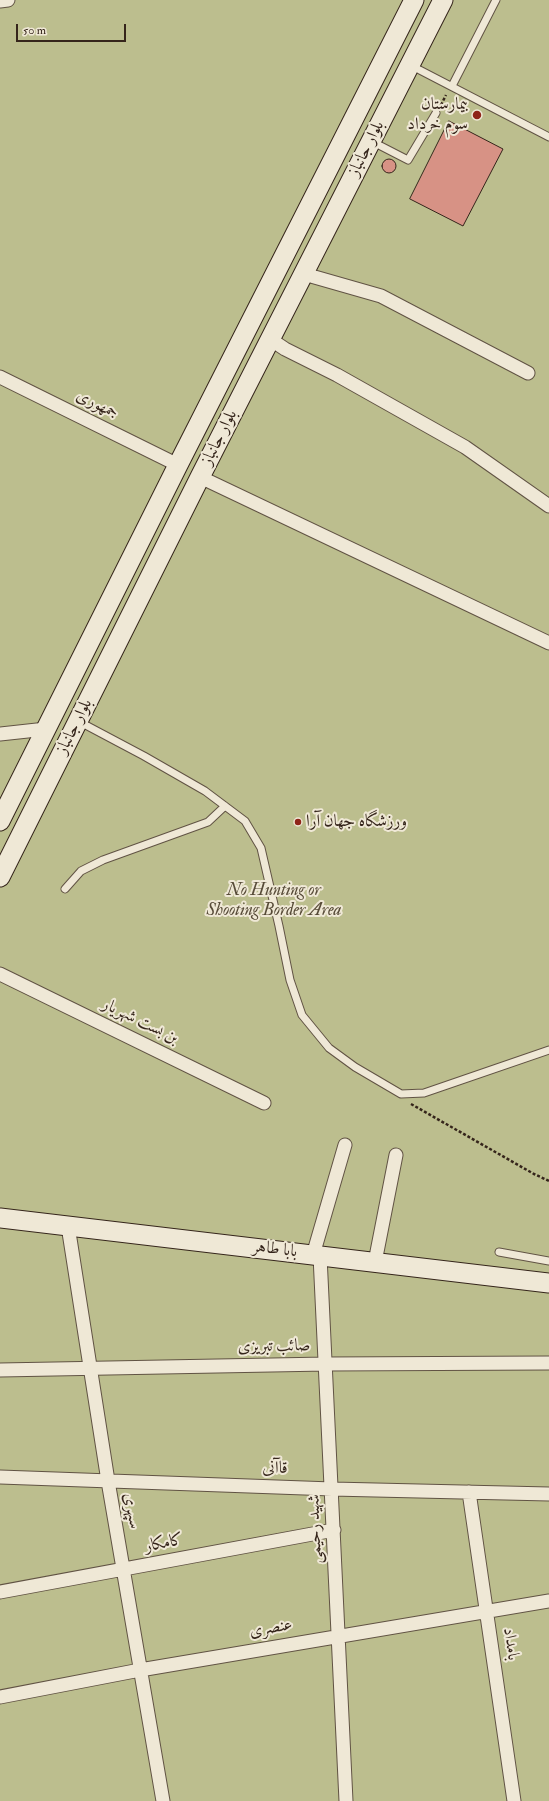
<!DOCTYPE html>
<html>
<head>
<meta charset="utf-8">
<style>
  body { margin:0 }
  #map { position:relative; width:549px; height:1801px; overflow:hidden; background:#e6dcc0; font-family:"IM FELL Double Pica",serif }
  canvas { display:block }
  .scale { position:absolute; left:16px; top:24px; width:110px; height:18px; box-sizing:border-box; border:2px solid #35251b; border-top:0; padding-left:5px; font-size:12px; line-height:14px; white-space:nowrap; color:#35251b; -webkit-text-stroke:3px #efe8d6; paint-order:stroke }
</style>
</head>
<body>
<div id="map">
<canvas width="549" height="1801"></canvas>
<div class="scale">50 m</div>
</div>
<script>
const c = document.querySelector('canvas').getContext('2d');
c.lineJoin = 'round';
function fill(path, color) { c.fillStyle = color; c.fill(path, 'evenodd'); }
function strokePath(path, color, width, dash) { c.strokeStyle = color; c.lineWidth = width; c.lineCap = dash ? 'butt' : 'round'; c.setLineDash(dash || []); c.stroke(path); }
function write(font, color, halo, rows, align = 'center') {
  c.font = font + ' "IM FELL Double Pica",Amiri,serif'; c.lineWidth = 4; c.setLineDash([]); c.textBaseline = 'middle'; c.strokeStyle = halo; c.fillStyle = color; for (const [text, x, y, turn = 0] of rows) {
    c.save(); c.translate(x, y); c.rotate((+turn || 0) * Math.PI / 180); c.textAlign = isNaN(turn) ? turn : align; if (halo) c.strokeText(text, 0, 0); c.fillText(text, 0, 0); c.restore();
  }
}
fill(new Path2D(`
  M0,0H549V1801H0Z`), '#bcbe8e');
const building = new Path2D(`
  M449,121L503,149L463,226L410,199Z
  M382 166a7 7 0 1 1 14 0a7 7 0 1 1-14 0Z`);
fill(building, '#d79285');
strokePath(building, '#35251b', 1);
const service = new Path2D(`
  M410,65L549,137
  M452,86L496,0
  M371,141L408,160L436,113
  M78,721L144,756L205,791L245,821L261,848L279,926L290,980L302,1015L329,1048L355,1067L401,1094L424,1093L549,1050
  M65,889L81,871L103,860L208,822L225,806
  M499,1252L549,1261`);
const minor = new Path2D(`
  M0,1L8,0
  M304,274L381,296L528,373
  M270,339L285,349L337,375L465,447L549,506
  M0,377L178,465
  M200,477L549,643
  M0,734L46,729
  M0,974L264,1103
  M68,1226L108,1481L163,1801
  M313,1255L345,1145
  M320,1256L346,1801
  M375,1262L396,1155
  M0,1370L326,1364L549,1363
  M0,1477L332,1489L549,1494
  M469,1492L514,1801
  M0,1592L334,1530
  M0,1697L140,1670L549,1601`);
const secondary = new Path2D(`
  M0,821L178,465L414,0
  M0,877L200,477L443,0
  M0,1218L549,1283`);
strokePath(service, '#615344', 9);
strokePath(minor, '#615344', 15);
strokePath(secondary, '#35251b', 21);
strokePath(new Path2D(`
  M441,105L446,95
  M411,1104L534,1174L549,1181`), '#35251b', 2.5, [3, 2]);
strokePath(service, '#efe8d6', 7);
strokePath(minor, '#efe8d6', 13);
strokePath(secondary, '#efe8d6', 19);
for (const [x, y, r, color] of [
  [477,115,5,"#8f2418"],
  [298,822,4,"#8f2418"]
]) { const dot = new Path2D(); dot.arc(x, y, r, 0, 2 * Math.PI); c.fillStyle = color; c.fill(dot); strokePath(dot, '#efe8d6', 1.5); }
write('17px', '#35251b', '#efe8d6', [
  ["بیمارستان",468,105],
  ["سوم خرداد",468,125],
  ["ورزشگاه جهان آرا",306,822,"left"]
], 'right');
write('17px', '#35251b', '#efe8d6', [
  ["بلوار جانباز",367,149,-63],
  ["جمهوری",97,405,26],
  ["بلوار جانباز",220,438,-63],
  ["بلوار جانباز",75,727,-63],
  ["بن بست شهریار",140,1022,26],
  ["بابا طاهر",275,1250,7],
  ["صائب تبریزی",274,1347,-1],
  ["قاآنی",275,1469,2],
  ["سپهری",131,1511,80],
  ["شهید رحیمی",316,1529,-92],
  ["کامکار",164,1544,-11],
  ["عنصری",271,1629,-10],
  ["بامداد",510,1644,82]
]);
write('italic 17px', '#574b38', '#efe8d6', [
  ["No Hunting or",274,891],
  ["Shooting Border Area",274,911]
]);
</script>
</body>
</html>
